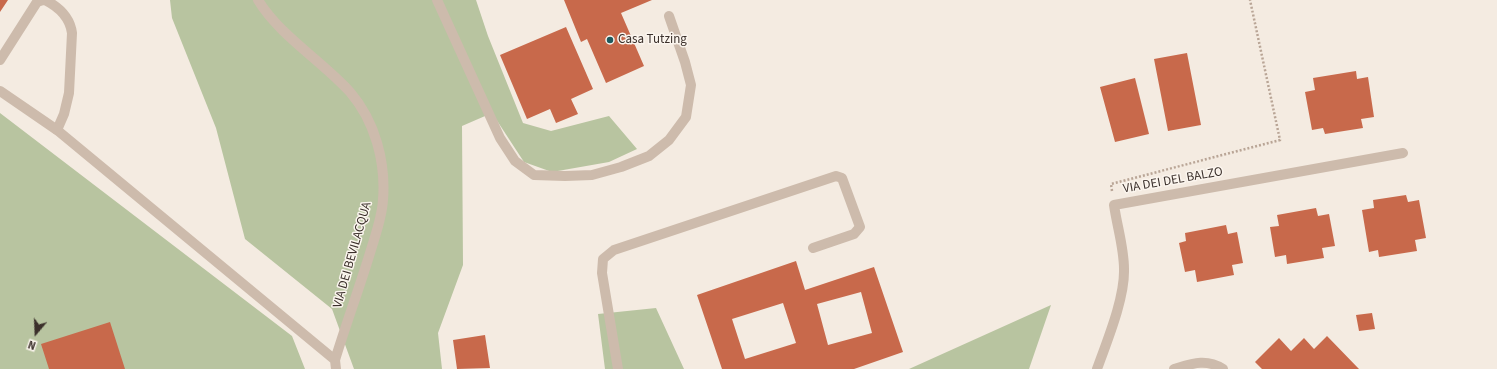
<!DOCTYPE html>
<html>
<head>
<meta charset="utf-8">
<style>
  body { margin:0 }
  #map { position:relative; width:1497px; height:369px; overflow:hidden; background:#f4ebe1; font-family:"Source Sans 3",sans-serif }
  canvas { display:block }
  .north { position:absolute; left:16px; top:313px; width:40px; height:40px; -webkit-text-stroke:3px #fbf5ee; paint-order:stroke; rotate:199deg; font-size:11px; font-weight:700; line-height:16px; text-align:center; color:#3b302b }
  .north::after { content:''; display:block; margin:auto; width:14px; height:18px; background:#3b302b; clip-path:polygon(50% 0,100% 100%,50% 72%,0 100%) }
</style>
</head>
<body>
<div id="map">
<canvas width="1497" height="369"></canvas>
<div class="north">N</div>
</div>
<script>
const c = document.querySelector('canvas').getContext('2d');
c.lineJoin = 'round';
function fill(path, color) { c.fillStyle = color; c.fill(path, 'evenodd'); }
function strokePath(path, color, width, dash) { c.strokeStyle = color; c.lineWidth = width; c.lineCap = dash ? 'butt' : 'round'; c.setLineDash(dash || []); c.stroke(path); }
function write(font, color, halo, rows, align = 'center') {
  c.font = font + ' "Source Sans 3",sans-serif'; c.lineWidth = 3; c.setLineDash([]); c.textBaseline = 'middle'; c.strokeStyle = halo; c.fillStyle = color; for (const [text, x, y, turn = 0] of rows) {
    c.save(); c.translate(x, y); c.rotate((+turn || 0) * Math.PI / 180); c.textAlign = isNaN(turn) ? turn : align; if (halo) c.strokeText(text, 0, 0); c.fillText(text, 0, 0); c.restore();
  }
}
fill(new Path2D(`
  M170,0H476L488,36L523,123L551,131L609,116L637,149L609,162L552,172L524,162L492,113L462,126L463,265L438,333L442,369H354L332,309L245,239L216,128L172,18Z
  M0,113L292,336L305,369H0Z
  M1051,305L1029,369H909Z
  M656,308L684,369H605L598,314Z`), '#b8c4a0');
fill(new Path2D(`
  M0,0H8L0,12Z
  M564,0H652L621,13L644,66L606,83L587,39L581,42Z
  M566,27L593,89L571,99L578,114L556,123L550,109L527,119L500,55Z
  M1187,53L1201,125L1168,131L1154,59Z
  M1356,71L1357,79L1368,77L1374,117L1361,119L1363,128L1325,134L1323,128L1312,130L1305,92L1315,90L1313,78Z
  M1135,78L1149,134L1115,142L1100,87Z
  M1406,195L1408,202L1419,200L1426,238L1415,240L1417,251L1379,257L1378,250L1369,252L1362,210L1374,208L1373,200Z
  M1316,208L1318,216L1329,214L1335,246L1322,248L1324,258L1287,264L1286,255L1275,257L1270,227L1279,226L1277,215Z
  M1226,225L1228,234L1237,232L1243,263L1232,265L1234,275L1197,282L1195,270L1185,272L1179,243L1186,241L1185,233Z
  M796,261L805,290L874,267L903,352L854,369H722L697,295ZM861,292L872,333L828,345L817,304ZM783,303L796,343L745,359L732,319Z
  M1372,313L1375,329L1359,331L1356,315Z
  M110,322L125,369H49L41,344Z
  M485,335L490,368L457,369L453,340Z
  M1327,336L1359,369H1262L1255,362L1279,338L1291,351L1304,338L1314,349Z`), '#c8694b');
strokePath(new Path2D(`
  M1112,191L1111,184L1280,140L1250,0`), '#b9a596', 2.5, [2, 2]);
strokePath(new Path2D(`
  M45,0C59,7 70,18 72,33L69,93L64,114L57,130
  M437,0L500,138L515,161L534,175L565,176L592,175L621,167L649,156L669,140L686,117L691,85L685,62L669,16
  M0,60L37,2L43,0
  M618,369L602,273L603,259L614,250L836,176L842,178L860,227L854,234L813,248`), '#cdbbac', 10);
strokePath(new Path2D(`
  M258,0C279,35 322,61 350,92C375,121 386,162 383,200C382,218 375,236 370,253C359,289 346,324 335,360L336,369
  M0,91L57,130L335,360
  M1097,369C1107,341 1125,298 1124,269C1124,248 1117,226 1114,205L1403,153
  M1174,369C1191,364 1206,358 1223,369`), '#cdbbac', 10);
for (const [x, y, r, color] of [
  [610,40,4,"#1f5a5e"]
]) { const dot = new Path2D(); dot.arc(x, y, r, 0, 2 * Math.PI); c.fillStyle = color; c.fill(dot); strokePath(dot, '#fbf5ee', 1.5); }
write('13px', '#3b302b', '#fbf5ee', [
  ["Casa Tutzing",618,40]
], 'left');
write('13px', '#3b302b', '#fbf5ee', [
  ["VIA DEI DEL BALZO",1173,181,-10],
  ["VIA DEI BEVILACQUA",353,255,-74]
]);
</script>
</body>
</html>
